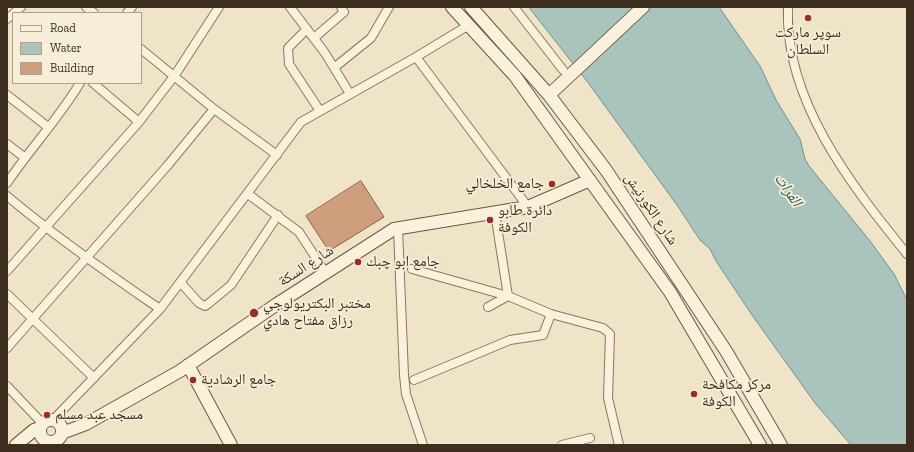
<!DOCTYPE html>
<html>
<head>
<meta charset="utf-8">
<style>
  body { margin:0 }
  #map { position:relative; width:914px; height:452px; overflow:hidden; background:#f0e4c8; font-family:"Zilla Slab",serif }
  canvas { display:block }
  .frame { position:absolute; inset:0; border:8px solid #3d2e20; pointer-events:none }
  .legend { position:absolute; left:12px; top:12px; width:130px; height:72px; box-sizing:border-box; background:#f7eed8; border:1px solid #ada18e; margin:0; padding:5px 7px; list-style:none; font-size:12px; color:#3d2e20 }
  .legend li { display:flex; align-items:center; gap:8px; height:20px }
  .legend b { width:20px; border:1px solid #ada18e }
</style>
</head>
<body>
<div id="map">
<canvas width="914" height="452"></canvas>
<div class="frame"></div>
<ul class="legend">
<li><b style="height:5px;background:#faf1dc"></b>Road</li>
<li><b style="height:11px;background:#a9c4bc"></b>Water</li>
<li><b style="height:11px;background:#cf9f7d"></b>Building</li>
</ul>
</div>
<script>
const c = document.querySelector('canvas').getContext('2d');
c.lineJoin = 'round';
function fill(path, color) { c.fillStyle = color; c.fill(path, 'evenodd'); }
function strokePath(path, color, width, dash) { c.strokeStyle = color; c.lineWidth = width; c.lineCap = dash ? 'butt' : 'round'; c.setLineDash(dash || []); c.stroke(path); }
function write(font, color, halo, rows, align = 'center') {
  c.font = font + ' "Zilla Slab","Noto Naskh Arabic",serif'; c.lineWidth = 3.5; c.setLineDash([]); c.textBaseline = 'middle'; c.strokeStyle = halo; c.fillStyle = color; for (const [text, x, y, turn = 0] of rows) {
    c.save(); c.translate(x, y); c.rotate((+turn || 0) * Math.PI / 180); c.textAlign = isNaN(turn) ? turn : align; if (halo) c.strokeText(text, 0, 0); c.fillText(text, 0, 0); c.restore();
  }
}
const water = new Path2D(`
  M529,7H719L760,66L776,100L800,139L805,159L809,166L870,241L894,274L907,300V445H851L815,403L752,315L716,261L710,249L700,240L677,205L589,84Z`);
fill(water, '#a9c4bc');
strokePath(water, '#6f938a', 1);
const building = new Path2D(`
  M361,181L384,217L329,251L306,216Z`);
fill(building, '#cf9f7d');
strokePath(building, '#8d5f41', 1);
const street = new Path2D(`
  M86,7L94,13
  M290,7L325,53L350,94
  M514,7L563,70
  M788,7C784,100 851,185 907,254
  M14,13L21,7
  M127,13L132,7
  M7,19L13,14
  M307,29L288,48L289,64L320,111
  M314,38L344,12L341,7
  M141,49L214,109L277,155
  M416,57L528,207
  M335,67L371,38L389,7
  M93,83L139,122
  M7,95L48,127
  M7,144L24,157
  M7,183C30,149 59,118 80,83
  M248,194L299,232L325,272
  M7,196C56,237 107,273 160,309
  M398,229L404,375L406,394L423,445
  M412,269L508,296L551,314L603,328L610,334L608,398L619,445
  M7,271L139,122L175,75L219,7
  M181,283L199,303L205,306L208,304L231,285L278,215
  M7,294L94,378
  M488,307L508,296L495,213
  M7,348L168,165L214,109
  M414,380L510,340L543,335L551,314
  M7,386L43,424
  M53,420L160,309L301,122L416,57L469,25
  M562,445L590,438`);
const secondary = new Path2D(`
  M452,7L515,76L670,292L760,445
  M471,7L549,95L606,170L726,351L781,445
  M549,95L643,7
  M188,365L231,445
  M40 431a11 11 0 1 1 22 0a11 11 0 1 1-22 0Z
  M62,433L86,424L180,371L277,304L394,229L528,207L590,180
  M16,445L34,430L40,428`);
strokePath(street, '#8d765c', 10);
strokePath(secondary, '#6f573f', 14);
strokePath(street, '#faf1dc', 8);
strokePath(secondary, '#faf1dc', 12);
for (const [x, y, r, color] of [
  [808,18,4,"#9e2a2b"],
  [552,184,4,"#9e2a2b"],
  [490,220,4,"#9e2a2b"],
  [358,262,4,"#9e2a2b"],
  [254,313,5,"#9e2a2b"],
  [193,380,4,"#9e2a2b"],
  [694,394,4,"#9e2a2b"],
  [47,415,4,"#9e2a2b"]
]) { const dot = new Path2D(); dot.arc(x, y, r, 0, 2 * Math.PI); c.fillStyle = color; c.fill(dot); strokePath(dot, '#f7eed8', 1.5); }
write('15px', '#3d2e20', '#f7eed8', [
  ["سوپر ماركت",808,33,"center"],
  ["السلطان",808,50,"center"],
  ["جامع الخلخالي",544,184,"right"],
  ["دائرة طابو",498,211],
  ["الكوفة",498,228],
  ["جامع ابو چبك",366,262],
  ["مختبر البكتريولوجي",263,304],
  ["رزاق مفتاح هادي",263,321],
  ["جامع الرشادية",201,380],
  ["مركز مكافحة",702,385],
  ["الكوفة",702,402],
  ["مسجد عبد مسلم",55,415]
], 'left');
write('15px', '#3d2e20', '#f7eed8', [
  ["شارع الكورنيش",651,209,56],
  ["شارع السكة",306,266,-33]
]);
write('italic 16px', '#2f5d5a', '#f7eed8', [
  ["الفرات",788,190,56]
]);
</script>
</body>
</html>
